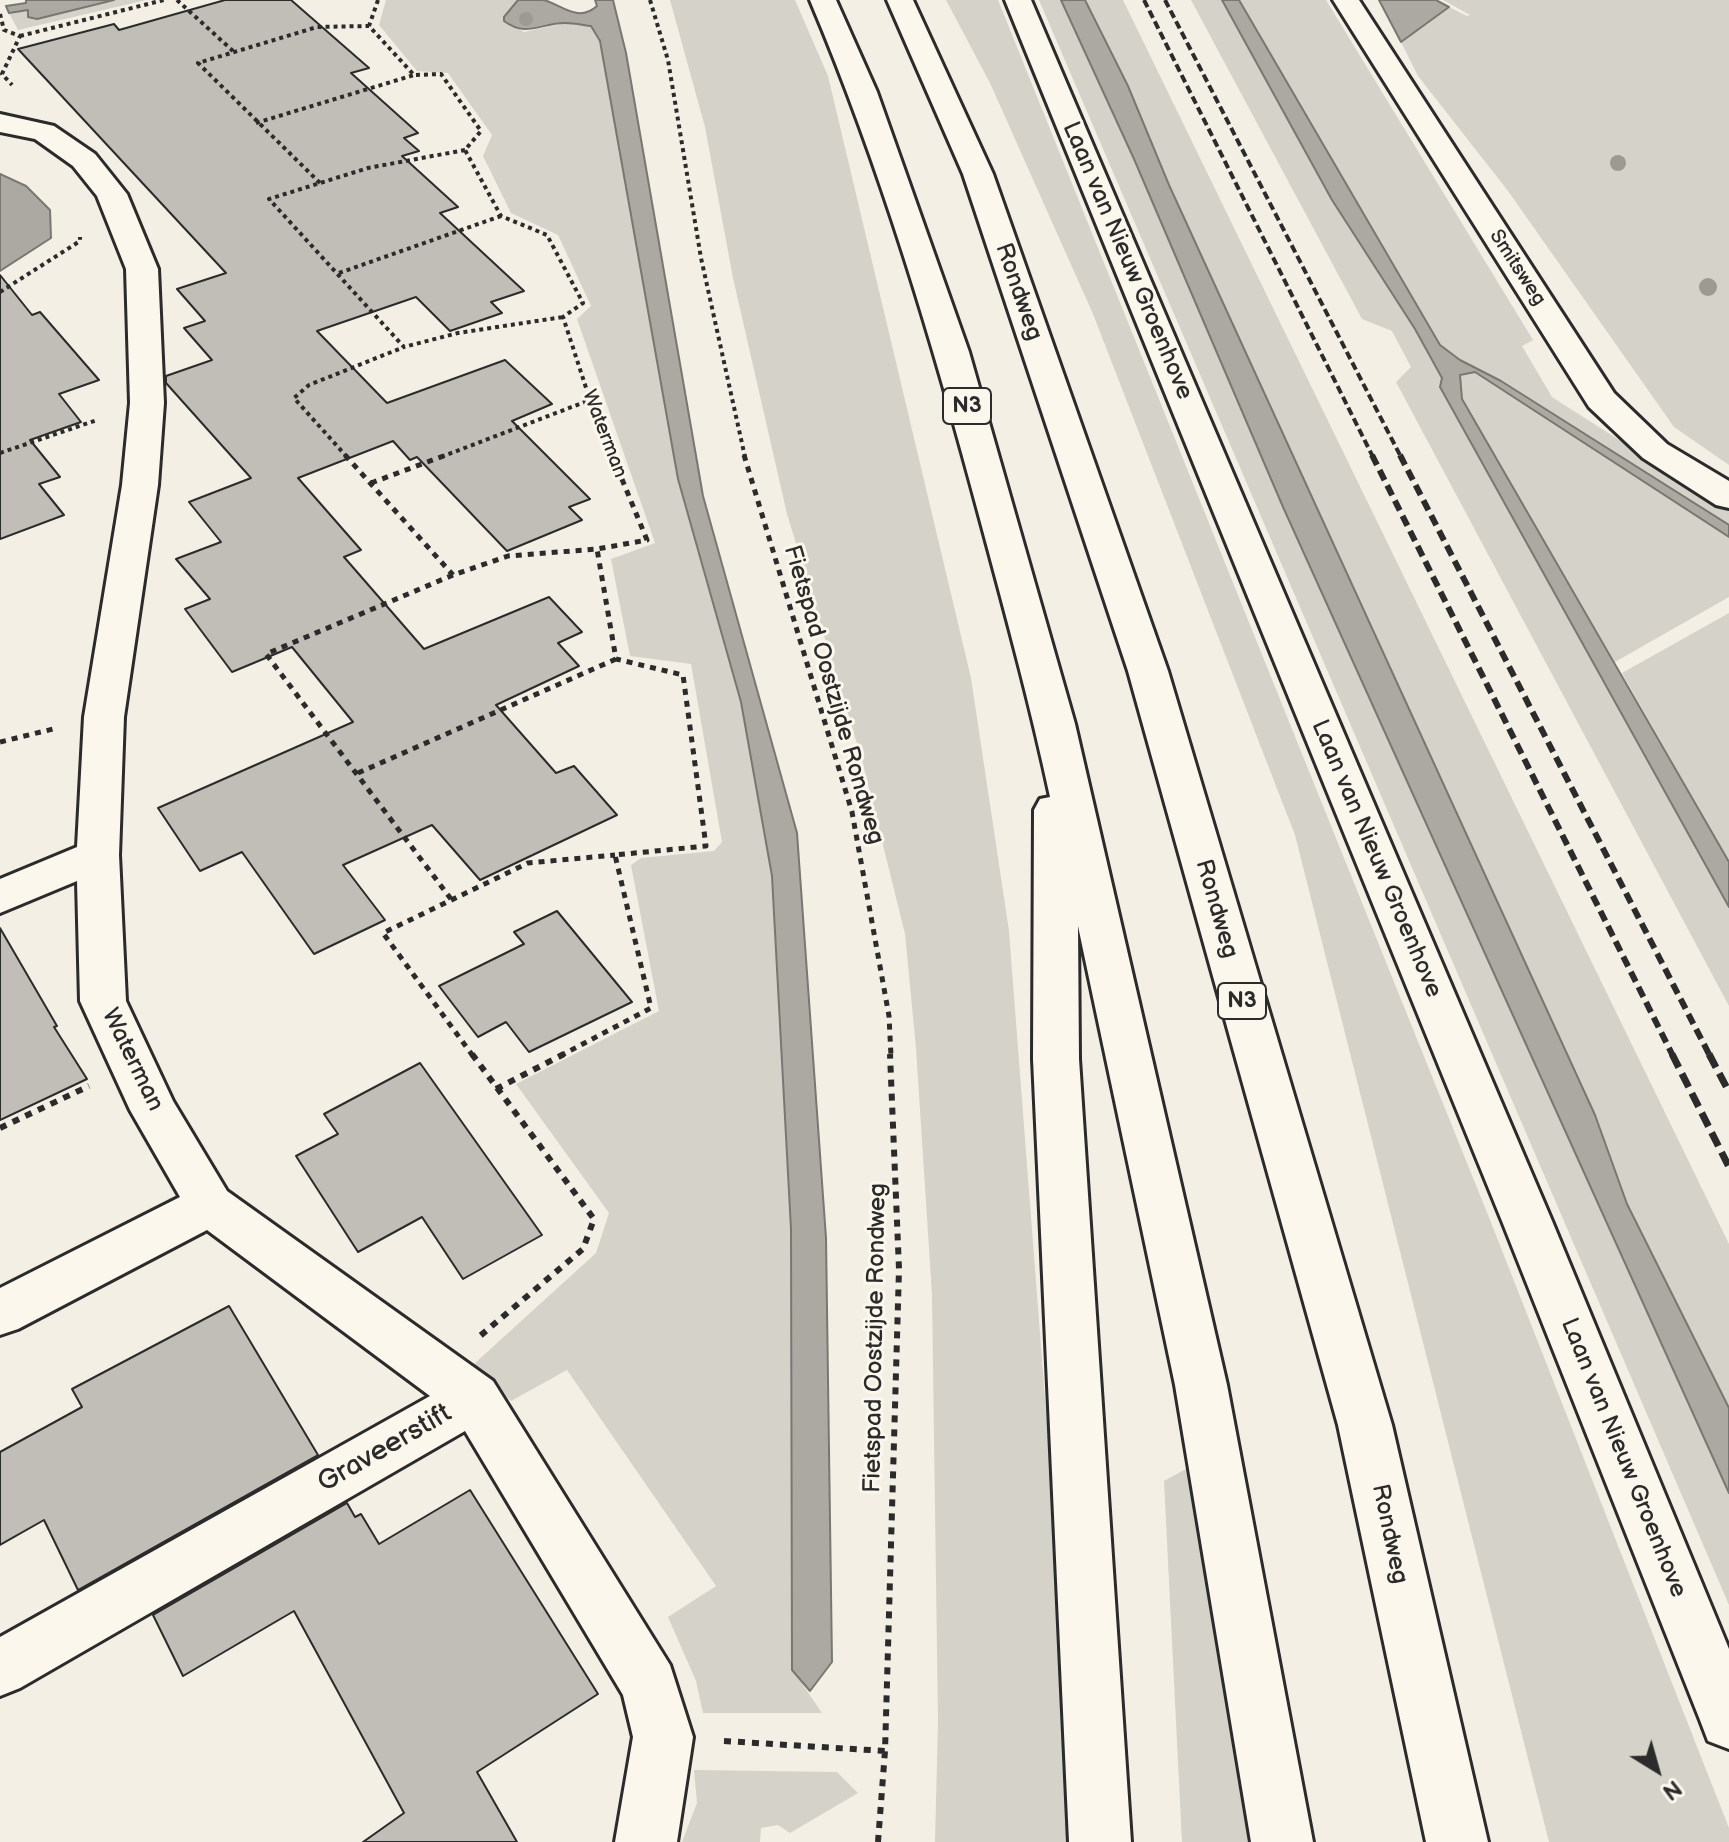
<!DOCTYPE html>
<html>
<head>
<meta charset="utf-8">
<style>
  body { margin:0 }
  #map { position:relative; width:1729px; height:1842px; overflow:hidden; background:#f3efe4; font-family:"Balsamiq Sans",sans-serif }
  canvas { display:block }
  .north { position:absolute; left:1617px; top:1730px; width:80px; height:80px; -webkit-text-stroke:6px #fbf7ec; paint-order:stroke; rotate:143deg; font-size:22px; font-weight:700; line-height:32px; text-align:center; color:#2b2b2b }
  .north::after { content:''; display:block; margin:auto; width:28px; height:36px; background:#2b2b2b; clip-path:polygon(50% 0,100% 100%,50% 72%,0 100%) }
</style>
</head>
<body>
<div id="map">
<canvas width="1729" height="1842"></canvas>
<div class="north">N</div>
</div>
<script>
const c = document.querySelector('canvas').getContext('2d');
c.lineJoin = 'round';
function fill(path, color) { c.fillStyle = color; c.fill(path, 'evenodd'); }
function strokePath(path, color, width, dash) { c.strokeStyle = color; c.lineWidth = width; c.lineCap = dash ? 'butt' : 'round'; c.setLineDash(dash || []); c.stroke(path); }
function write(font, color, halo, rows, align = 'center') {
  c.font = font + ' "Balsamiq Sans",sans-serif'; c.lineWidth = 6; c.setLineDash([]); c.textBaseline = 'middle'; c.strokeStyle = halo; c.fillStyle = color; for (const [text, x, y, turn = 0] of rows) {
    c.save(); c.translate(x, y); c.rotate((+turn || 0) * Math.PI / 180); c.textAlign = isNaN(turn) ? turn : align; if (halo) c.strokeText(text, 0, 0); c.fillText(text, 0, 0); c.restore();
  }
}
fill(new Path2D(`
  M114,0H146L18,30L9,13L28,10L46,17Z
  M386,0H518L504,18L524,32L566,23L591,26L600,41L678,479L741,702L772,876L791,1229L792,1669L822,1713H703L696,1681L668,1617L716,1586L567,1370L511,1401L474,1364L596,1253L609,1213L516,1084L659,1011L631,865L641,858L714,851L722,842L691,664L630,656L611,559L655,543L577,319L591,306L558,235L511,213L483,156L492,135L448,73L417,71L379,25Z
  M670,0H795L828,76L971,678L1009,931L1067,1684L1073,1842H935L938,1722L932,1295L916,1048L905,934L862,760L787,514L733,278L705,127Z
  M946,0H998L1492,1225L1729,1828V1842H1549L1295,835L1093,314L990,83Z
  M1039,0H1061L1134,159L1283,507L1729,1493V1605Z
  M1085,0H1123L1729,1244V1408L1627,1204L1595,1115L1169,185L1128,86Z
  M1191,0H1222L1332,200L1415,329L1729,907V1006L1396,382L1411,367L1392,331L1362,319Z
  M1239,0H1326L1533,340L1522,346L1552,397L1729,510V524L1501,381L1461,360L1440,345Z
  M1443,0H1729V465L1674,427L1508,191L1418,76L1401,42L1449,7L1467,16L1470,15Z
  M1467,371L1475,372L1729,537V597L1615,662L1462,399L1459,378Z
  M1729,613V862L1622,673Z
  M1191,1466L1255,1842H1182L1164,1481Z
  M694,1770L837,1772L858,1793L790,1833L778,1825L761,1828L760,1842H682L697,1803Z`), '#d5d2c9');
const water = new Path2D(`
  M26,0H114L37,19L28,17V10L9,13L6,6L26,3Z
  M518,0C526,0 536,0 544,0C562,5 578,23 597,6L595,0H613L626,53L703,496L797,833L826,1238L832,1662L810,1691L792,1670L791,1229L772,876L741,702L678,479L600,41L591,26C583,25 573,23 565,23C540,23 527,38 504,21V17Z
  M1061,0H1085L1128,86L1169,185L1595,1115L1627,1204L1729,1408V1493L1283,507L1134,159Z
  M1222,0H1239L1440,345L1460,360L1501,381L1729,525V537L1475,372L1460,375L1462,399L1729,862V907L1440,387L1442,378L1415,329L1332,200Z
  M1379,0H1436L1449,7L1401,42Z
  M0,174L26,186L50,210L51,238L0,271Z`);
fill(water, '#aca9a2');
strokePath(water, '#787772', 2);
const building = new Path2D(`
  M225,0H291L369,68L351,73L418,133L404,138L419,151L402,156L458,207L440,213L524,291L491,302L502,313L450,331L416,297L317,331L387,403L505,360L552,404L512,421L590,499L569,507L582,520L507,551L417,457L410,460L393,441L298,478L361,550L344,557L424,649L549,597L582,632L558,643L579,666L496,705L556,773L574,766L617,815L480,880L432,825L343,865L385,920L314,954L242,852L200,871L158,808L353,722L292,647L232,672L185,609L210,599L176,559L221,542L189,502L251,478L166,383V376L212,360L184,328L205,321L177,289L226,273L18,49L114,24L119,30Z
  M0,275L32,315L40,312L99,380L59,394L81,422L30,440L60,477L39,484L64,515L0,539Z
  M557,911L632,1002L529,1052L506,1022L478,1037L439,986L524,944L514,932Z
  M0,928L57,1026L54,1027L87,1079L0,1120Z
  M420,1063L542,1235L463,1279L422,1217L358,1252L296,1156L338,1134L324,1114Z
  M229,1306L318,1455L78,1590L44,1520L0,1545V1452L82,1407L72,1389Z
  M470,1490L598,1694L477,1772L517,1842H363L404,1813L294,1611L183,1676L153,1615L347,1503L355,1517L361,1514L379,1544Z`);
fill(building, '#c0beb6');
strokePath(building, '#2b2b2b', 2);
const minor = new Path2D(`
  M1333,0H1359L1614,393L1667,444L1729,481V508L1716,505L1643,458L1589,407Z
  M0,114L54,126L95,154L127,194L158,269L164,403L158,485L124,717L119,855L126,1001L173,1101L227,1191L493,1381L670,1665L693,1737L677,1842H615L633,1737L623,1695L465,1431L20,1688L0,1696V1637L430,1396L207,1230L18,1329L0,1335V1288L180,1197L130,1110L80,1001L77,881L0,913V879L77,847L84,717L122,485L130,403L126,269L97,196L73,166L35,139L0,132Z`);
const tertiary = new Path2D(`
  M1005,0H1031L1552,1221L1729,1649V1749L1708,1741L1700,1720L1502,1221Z`);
const trunk = new Path2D(`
  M810,0H836L877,92L969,352L1075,724L1227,1385L1313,1842H1251L1175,1385L1078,926L1079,1059L1131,1842H1069L1033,1059L1034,810L1040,799L1050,797C1030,703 1005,612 980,519C933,343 881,168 810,0Z
  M887,0H913L993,174L1168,671L1392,1425L1488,1842H1426L1338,1425L1128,671L963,174Z`);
strokePath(minor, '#2b2b2b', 6);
strokePath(tertiary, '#2b2b2b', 6);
strokePath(trunk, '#2b2b2b', 6);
strokePath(new Path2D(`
  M177,0L233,51
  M378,0L369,26L414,75L441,74L481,131L465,150L501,216L547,235L583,303L563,317L590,400L613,457
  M650,0L668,60L701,258L745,457
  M0,14L4,30L20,36L2,74L12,85
  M20,36L164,0
  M256,123L414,75
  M465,150L368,168L269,199L404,347L458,333L563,317
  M320,183L198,63L317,27L369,26
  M339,273L501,216
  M0,292L80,241V237
  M0,453L97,420
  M347,457L294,398L309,385L404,347
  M441,457L590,400`), '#2b2b2b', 4, [4, 4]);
strokePath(new Path2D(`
  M345,455L453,575
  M744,455L852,812L889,1016L891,1056
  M371,483L446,455
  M0,742L53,729
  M358,773L616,659
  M451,899L266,654L453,575L508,556L597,549L647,540L612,455
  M473,1056L383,933L528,863L615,855
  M560,1056L651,1008L615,855L706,846L683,675L616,659L597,549`), '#2b2b2b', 5, [6, 6]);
strokePath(new Path2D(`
  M472,1054L594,1219L583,1249L480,1336
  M496,1089L564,1054
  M0,1128L89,1086
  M724,1741L885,1751
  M878,1842L885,1751L899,1269L890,1054`), '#2b2b2b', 6, [7, 7]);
fill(minor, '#fbf7ec');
fill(tertiary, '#fbf7ec');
fill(trunk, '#fbf7ec');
strokePath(new Path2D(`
  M1144,0L1373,457
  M1165,0L1401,457`), '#2b2b2b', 4, [8, 4]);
strokePath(new Path2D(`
  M1372,455L1673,1056
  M1400,455L1710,1056`), '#2b2b2b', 6, [11, 6]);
strokePath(new Path2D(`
  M1672,1054L1729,1167
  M1709,1054L1729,1092`), '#2b2b2b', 7, [15, 7]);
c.fillStyle = '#9d9a94';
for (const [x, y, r] of [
  [526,19,7],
  [1618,163,8],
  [1708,287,9]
]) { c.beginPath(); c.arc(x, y, r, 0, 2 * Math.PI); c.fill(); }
write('20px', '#2b2b2b', '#fbf7ec', [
  ["Smitsweg",1517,268,57],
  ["Waterman",604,434,69]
]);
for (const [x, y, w] of [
  [967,406,48],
  [1242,1001,48]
]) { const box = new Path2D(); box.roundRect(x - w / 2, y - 18, w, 36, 6); c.fillStyle = '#fbf7ec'; c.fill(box); strokePath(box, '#2b2b2b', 2); }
write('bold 22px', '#2b2b2b', null, [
  ["N3",967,406],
  ["N3",1242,1001]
]);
write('24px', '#2b2b2b', '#fbf7ec', [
  ["Laan van Nieuw Groenhove",1127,261,67],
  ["Rondweg",1018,292,71],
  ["Fietspad Oostzijde Rondweg",833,695,74],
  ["Laan van Nieuw Groenhove",1376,859,67],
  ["Rondweg",1216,909,74],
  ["Waterman",132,1060,64],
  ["Fietspad Oostzijde Rondweg",876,1338,-89],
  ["Laan van Nieuw Groenhove",1623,1458,68],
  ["Rondweg",1389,1534,78]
]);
write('28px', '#2b2b2b', '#fbf7ec', [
  ["Graveerstift",385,1449,-30]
]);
</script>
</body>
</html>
